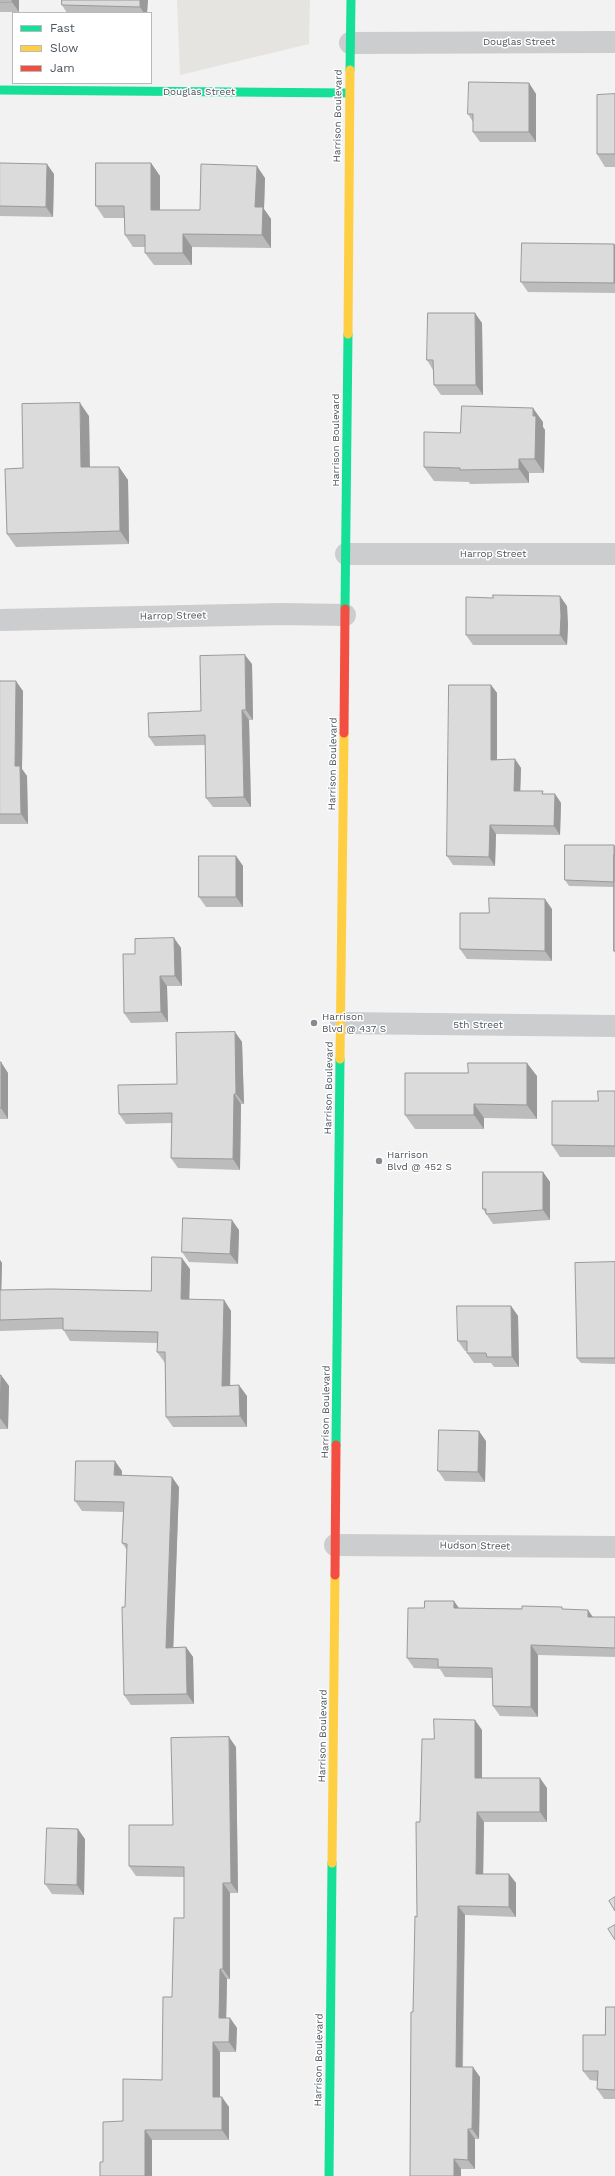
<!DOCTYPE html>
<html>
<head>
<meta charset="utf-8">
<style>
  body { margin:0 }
  #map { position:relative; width:615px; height:2176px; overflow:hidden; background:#f2f2f2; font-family:"Work Sans",sans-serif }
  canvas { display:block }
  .legend { position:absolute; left:12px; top:12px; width:140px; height:72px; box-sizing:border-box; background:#fff; border:1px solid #b7bbbe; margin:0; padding:5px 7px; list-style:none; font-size:12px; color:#4a545c }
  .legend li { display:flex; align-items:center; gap:8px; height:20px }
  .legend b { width:20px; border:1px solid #b7bbbe }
</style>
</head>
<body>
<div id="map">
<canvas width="615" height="2176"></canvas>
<ul class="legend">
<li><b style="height:5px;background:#16e098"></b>Fast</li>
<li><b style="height:5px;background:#ffcf43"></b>Slow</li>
<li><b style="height:5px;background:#f24e42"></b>Jam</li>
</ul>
</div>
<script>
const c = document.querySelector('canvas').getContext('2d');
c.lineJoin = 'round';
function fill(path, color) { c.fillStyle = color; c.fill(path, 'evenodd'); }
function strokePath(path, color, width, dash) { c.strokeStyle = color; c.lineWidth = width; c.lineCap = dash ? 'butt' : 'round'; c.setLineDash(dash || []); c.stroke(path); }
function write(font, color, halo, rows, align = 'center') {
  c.font = font + ' "Work Sans",sans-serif'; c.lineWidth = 3; c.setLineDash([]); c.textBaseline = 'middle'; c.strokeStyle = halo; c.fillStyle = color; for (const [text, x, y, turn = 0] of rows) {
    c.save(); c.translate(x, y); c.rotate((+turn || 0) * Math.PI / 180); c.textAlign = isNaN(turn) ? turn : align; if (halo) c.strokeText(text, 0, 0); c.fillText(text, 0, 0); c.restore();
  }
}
fill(new Path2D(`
  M177,0H310L309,44L180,75Z`), '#e6e4e0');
strokePath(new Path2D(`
  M350,43L615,42
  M346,554H615
  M0,620L280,614L345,615
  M341,1023L615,1026
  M335,1545L615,1547`), '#cccdcf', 22);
strokePath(new Path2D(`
  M350,70L351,0
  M0,90L349,93
  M345,609L348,334
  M336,1445L340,1059
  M329,2176L332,1863`), '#16e098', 9);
strokePath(new Path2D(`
  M348,334L350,70
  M340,1059L344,733
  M332,1863L335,1575`), '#ffcf43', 9);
strokePath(new Path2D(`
  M344,733L345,609
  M335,1575L336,1445`), '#f24e42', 9);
fill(new Path2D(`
  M0,0H19V12H0Z
  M62,0H148L147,13H67L62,5Z
  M529,83L536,94V142H480L473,132V122L468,114Z
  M615,94V167H605L597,154Z
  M0,163L54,174L53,217L0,216Z
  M151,163L160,176V210H200L265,178L264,209L271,219V248L192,247V265H154L145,253V247H133L125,235L124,218H104L96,206Z
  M615,245V293L528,292L521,282Z
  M482,323L483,395H441L434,385L433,370L427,360Z
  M89,416L90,467H119L128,480L129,544L16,547L7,534L23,468Z
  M543,422V427L545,430L544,473H529V483L470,484L469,482L434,481L424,467Z
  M567,606L568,626L567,645H473L466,635Z
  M252,664L253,720H249L251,807H213L206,798L205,745L155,746L149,737L201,711Z
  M0,681L23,691L22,769L27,776L28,824H0Z
  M491,685L497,693V760L515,759L521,768L520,791L545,794H555L561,803L560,835L496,834L495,866L453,865L447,856Z
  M614,845L615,847V953L614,951V887L569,886L565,880Z
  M236,856L243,866V907H206L199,897Z
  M552,909V961L467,959L460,949L489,913Z
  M174,938L181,948L182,986H167L168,1022L131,1023L124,1013L135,954Z
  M235,1032L242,1042L244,1104H241L240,1170L178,1168L171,1158L172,1123L126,1124L119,1114L177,1084Z
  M0,1062L8,1073V1119H0Z
  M537,1076V1119L484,1118V1129H415L405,1115Z
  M615,1091V1157H560L552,1145L598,1101Z
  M543,1172L550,1182V1220L493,1224L483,1209Z
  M239,1230L238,1264L189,1262L182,1252Z
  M0,1260L2,1263L1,1290L151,1291L190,1269L189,1300H224L231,1311L230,1385L247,1396V1427H173L166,1417L165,1363L157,1352V1343L70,1341L63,1329L0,1331Z
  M615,1262V1364L581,1363L577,1358Z
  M511,1306L518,1316L519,1367H494L491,1363H474L467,1353V1351H465L458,1341Z
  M0,1375H1L9,1386L8,1429H0Z
  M486,1441L485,1482L445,1481L438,1471Z
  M122,1471V1475L179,1487L173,1647H186L193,1657L194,1704L131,1705L124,1695L125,1607L127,1550L122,1543L123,1512L82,1511L75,1501Z
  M459,1608L564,1609L593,1617H615V1657L538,1655V1717L500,1716L493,1706L492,1678L445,1677L440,1669L414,1668L407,1658Z
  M482,1730V1778L547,1788V1822H484L483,1874H509L516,1883V1917L465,1915L463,2067L480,2077L479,2139H475V2169H461L410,2176L413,2012L417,1917L420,1822L434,1739Z
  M236,1747L238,1893H230V1979H227L226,2018H230L237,2028L236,2052H220V2097L229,2107V2140H152L103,2162L123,2121L162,2080L184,1918V1877L136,1876L129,1866L173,1825Z
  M85,1839L84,1895L52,1894L45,1884Z
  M615,2007V2099H604L597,2089V2081L590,2080L583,2071L605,2035Z`), '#bcbcbd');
fill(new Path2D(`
  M12,0H19V12L12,2Z
  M140,0H148L147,13H144L140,7Z
  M529,83L536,94V142L529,132Z
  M151,163L160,176V222L151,210Z
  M47,164L54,174L53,217L46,207Z
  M257,166L265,178L264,209L271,219V248L262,235L255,207Z
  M183,234L192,247V265L183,253Z
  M614,244L615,245V284L614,283Z
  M475,313L482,323L483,395L476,385Z
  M80,403L89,416L90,480L81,467Z
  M533,408L543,422V427L545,430L544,473L535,459Z
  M519,459L529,473V483L519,469Z
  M119,467L128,480L129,544L120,531Z
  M560,596L567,606L568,626L567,645L560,635Z
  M245,655L252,664L253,720L246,710Z
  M16,681L23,691L22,769L27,776L28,824L21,814L15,766Z
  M491,685L497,693V769L491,760Z
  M242,710L249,720L251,807L244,797Z
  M515,759L521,768L520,800L514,791Z
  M555,794L561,803L560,835L554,826Z
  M490,825L496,834L495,866L489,857Z
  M614,845L615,847V884Z
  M236,856L243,866V907L236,897Z
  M545,899L552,909V961L545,951Z
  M174,938L181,948L182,986L175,976Z
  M160,976L167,986L168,1022L161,1012Z
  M235,1032L242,1042L244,1104L236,1094Z
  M1,1062L8,1073V1119L1,1108Z
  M527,1063L537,1076V1119L527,1105Z
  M234,1094L241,1104L240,1170L233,1159Z
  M474,1104L484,1118V1129L474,1115Z
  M543,1172L550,1182V1220L543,1210Z
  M232,1220L239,1230L238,1264L230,1254Z
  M182,1258L190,1269L189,1310L181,1299Z
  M0,1260L2,1263L1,1301L0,1299Z
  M224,1300L231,1311L230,1396L222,1386Z
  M511,1306L518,1316L519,1367L512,1357Z
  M1,1375L9,1386L8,1429L0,1418Z
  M239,1385L247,1396V1427L240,1416Z
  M479,1431L486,1441L485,1482L478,1472Z
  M115,1461L122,1471L121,1485L114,1475Z
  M172,1477L179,1487L173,1658L166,1648Z
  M454,1601L461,1611L454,1608Z
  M588,1610L595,1620L588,1617Z
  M531,1645L538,1655V1717L531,1707Z
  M186,1647L193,1657L194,1704L187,1694Z
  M475,1720L482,1730V1788L475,1778Z
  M229,1737L236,1747L238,1893L231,1883Z
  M540,1778L547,1788V1822L540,1812Z
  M477,1812L484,1822L483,1883L476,1874Z
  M78,1829L85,1839L84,1895L77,1885Z
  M509,1874L516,1883V1917L509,1907Z
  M223,1883L230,1893V1979L223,1969Z
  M458,1906L465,1915L462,2077L456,2067Z
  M220,1969L227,1979L226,2028L219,2018Z
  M230,2018L237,2028L236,2052L229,2042Z
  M213,2042L220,2052V2107L213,2097Z
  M473,2067L480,2077L479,2139L472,2129Z
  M222,2097L229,2107V2140L222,2130Z
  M468,2129L475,2139V2169L468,2160Z
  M145,2130L152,2140V2176H145Z
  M454,2159L461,2169V2176H454Z`), '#99999a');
const building = new Path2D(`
  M0,0H12V2H0Z
  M62,0H140V7L62,5Z
  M469,82L529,83V132H473V114H468Z
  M615,94V154H597V95Z
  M0,163L47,164L46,207L0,206Z
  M96,163H151V210H200L201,164L257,166L255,207H263L262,235L183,234V253H145V235H125L124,206H96Z
  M522,243L614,244V283L521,282Z
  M428,313H475L476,385H434L433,360H427Z
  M80,403L81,467H119L120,531L7,534L5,469L23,468L22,404Z
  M462,406L533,408V416H536L535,459H519V469L460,470V468L424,467V432L460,433Z
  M493,595L560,596L561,616L560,635H466V597L493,598Z
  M245,655L246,710H242L244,797L206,798L205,735L149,737L148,713L201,711L200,656Z
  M0,681H16L15,766H20L21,814H0Z
  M449,685H491V760L515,759L514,791H543L542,794H555L554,826L490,825L489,857L447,856Z
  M565,845H614V882L565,880Z
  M614,855H615V951H614Z
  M199,856H236V897H199Z
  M489,898L545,899V951L460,949V913H489Z
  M174,938L175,976H160L161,1012L124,1013L123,954H135V939Z
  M235,1032L236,1094H234L233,1159L171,1158L172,1113L119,1114L118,1085L177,1084L176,1033Z
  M0,1062H1V1108H0Z
  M468,1063H527V1105L474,1104V1115H405V1073H468Z
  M598,1091H615V1146L552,1145V1101H598Z
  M483,1172H543V1210L486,1214V1209H483Z
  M183,1218L232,1220L230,1254L182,1252Z
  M152,1257L182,1258L181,1299L224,1300L222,1386L239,1385L240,1416L166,1417L165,1352H157L158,1332L63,1330V1318L0,1320V1290L51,1289L151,1291Z
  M615,1262V1358H577L575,1263Z
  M457,1306H511L512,1357H487L486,1353H467V1341H458Z
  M0,1375H1L0,1418Z
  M439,1430L479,1431L478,1472L438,1471Z
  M76,1461H115L114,1475L172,1477L166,1648L186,1647L187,1694L124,1695L122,1607H125L127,1544L122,1543L124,1502L75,1501Z
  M425,1601H454V1608L522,1609V1606L562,1607V1609L588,1610V1617H615V1648L531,1645V1707L493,1706L492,1668L438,1667V1659L407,1658L408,1608H424Z
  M434,1719L475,1720V1778H540V1812H477L476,1874H509V1907L458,1906L456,2067H473L472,2129H468V2160L454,2159V2176H410L411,2012H413L415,1916L417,1917L416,1822H420L422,1739H434Z
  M229,1737L231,1883H223V1969H220L219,2018H230L229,2042H213V2097H222V2130H145V2176H100V2162H103V2122L123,2121V2079L162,2080L163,1997H172L174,1918H184V1867L129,1866V1825H173L171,1738Z
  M47,1828L78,1829L77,1885L45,1884Z
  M615,1897V1911L609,1901Z
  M615,1925V1940L608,1929Z
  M606,2007H615V2090L597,2089L598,2071H583V2035H605Z`);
fill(building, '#dbdbdc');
strokePath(building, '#99999a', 1);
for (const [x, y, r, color] of [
  [314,1023,4,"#858b90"],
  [379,1161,4,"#858b90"]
]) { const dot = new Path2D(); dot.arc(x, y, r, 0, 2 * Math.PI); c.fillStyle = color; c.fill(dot); strokePath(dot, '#fff', 1.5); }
write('10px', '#4a545c', '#fff', [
  ["Douglas Street",519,42],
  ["Douglas Street",199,92],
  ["Harrison Boulevard",338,116,-89],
  ["Harrison Boulevard",336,440,-90],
  ["Harrop Street",493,554],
  ["Harrop Street",173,616,-1],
  ["Harrison Boulevard",333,764,-89],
  ["5th Street",478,1025],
  ["Harrison Boulevard",329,1088,-89],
  ["Harrison Boulevard",326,1412,-89],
  ["Hudson Street",475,1546,1],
  ["Harrison Boulevard",323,1736,-89],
  ["Harrison Boulevard",319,2060,-89]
]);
write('10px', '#4a545c', '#fff', [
  ["Harrison",322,1017],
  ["Blvd @ 437 S",322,1029],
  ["Harrison",387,1155],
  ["Blvd @ 452 S",387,1167]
], 'left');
</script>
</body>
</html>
